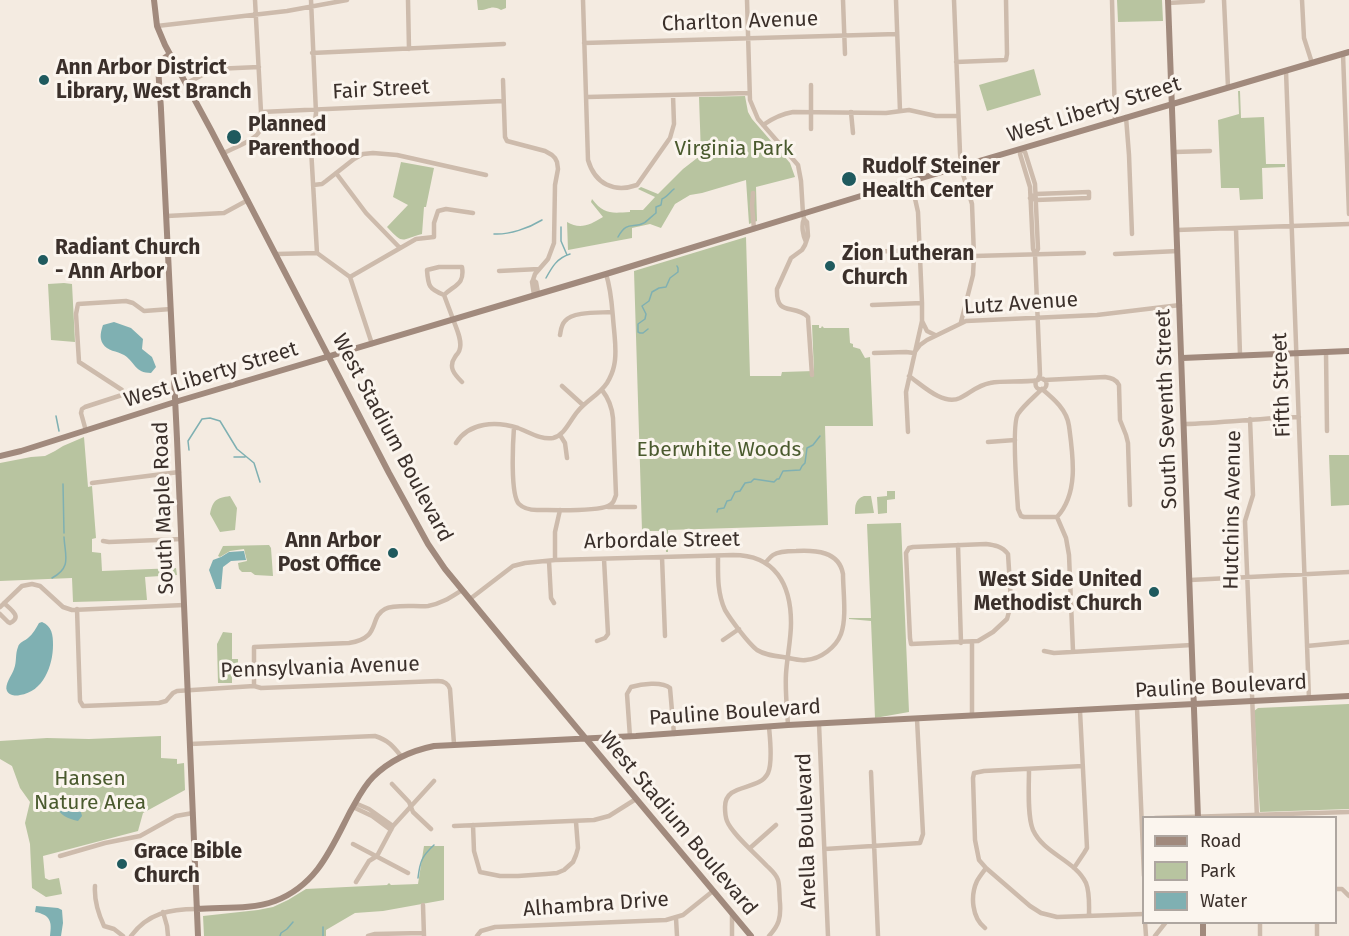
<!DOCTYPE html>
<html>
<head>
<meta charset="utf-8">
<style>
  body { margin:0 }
  #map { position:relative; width:1349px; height:936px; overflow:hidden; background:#f4ebe1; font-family:"Fira Sans",sans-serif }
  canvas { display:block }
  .legend { position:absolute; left:1142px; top:816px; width:195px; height:108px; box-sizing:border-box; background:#fbf5ee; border:2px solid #aea6a0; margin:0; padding:8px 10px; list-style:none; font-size:18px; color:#3b302b }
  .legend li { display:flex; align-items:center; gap:12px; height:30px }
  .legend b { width:30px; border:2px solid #aea6a0 }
</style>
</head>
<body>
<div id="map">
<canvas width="1349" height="936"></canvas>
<ul class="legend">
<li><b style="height:8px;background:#a18a7d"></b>Road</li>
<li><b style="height:16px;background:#b8c4a0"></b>Park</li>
<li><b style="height:16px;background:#7fb0b2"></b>Water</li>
</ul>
</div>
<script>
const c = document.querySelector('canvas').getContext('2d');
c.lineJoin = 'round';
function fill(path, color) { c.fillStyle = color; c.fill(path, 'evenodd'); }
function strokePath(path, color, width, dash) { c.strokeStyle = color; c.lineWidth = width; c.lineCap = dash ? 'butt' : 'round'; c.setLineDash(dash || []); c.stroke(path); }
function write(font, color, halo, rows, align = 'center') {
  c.font = font + ' "Fira Sans",sans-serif'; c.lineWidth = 6; c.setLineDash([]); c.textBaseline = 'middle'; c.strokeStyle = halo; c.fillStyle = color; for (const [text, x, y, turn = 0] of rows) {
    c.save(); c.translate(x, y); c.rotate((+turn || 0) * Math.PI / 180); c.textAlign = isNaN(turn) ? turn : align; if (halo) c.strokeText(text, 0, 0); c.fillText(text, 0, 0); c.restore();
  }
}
fill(new Path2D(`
  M477,0H506V8L501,10C491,4 488,11 478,10Z
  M1117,0H1162L1163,21L1118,22Z
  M1034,69L1041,95L987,111L979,85Z
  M1238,91H1240L1241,118L1264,117L1266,164H1285V167L1262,168L1263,199L1240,200L1239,188H1221L1218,120L1239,114Z
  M745,96L748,112L752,119L790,163L795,177L756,187L757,221L749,224L746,180L702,193L690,195L675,204L661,228L650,224L632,228V238L568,250L567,222C580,230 590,225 603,217L591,202L592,199C604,215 612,213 630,212V210H643L655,197L638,189L641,187L658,194L683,169L701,155L699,97Z
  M401,162L434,168L426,207H424L422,234C400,240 404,245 387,227L408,205L393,197Z
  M746,237L750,376H781L782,372L814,371L812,325H819V328H821L822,326L824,328H849L850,343L853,344V347L860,349L865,358L870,357L873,426H825L828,525L668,530V552H666L665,531H642L634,271Z
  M64,283L72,284L75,342L51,340L48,284Z
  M84,437L88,487L92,486L96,538L92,539V552L101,553L102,571L176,568L177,575L145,577L147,600L73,602L72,578L0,581V463L31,457L45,456L55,451L63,446Z
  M1329,455H1349V505L1331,506Z
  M887,491H895V499L887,500V513L878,514L877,497L887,496Z
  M230,496L237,508L235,530L220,532L210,514C213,500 216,498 230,496Z
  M864,496H871L874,513L855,514C855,506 855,499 864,496Z
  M901,523L909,712L875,718L871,621L849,619V618H871L867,524Z
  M269,545L271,548L273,576L255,575L251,572H242L239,569L238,563L247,561L244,549L230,551L220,557L218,556L223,546Z
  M223,632L232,633V659H238V671L232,672V683H218L217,644Z
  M1349,704V809L1260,812L1254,711L1258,708Z
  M161,736V758L177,759V764L184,763L185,790L143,813L138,831L43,856L45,878L49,880L59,878L62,894L46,897L32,888L30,844L25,823L30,802L20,788L12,766L0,759V741L47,738L89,739Z
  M424,846H444V900L383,911L355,913L326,930V936H204L203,916L258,910L273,907L288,900L306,889L387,885L389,883L391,885L418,884Z`), '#b8c4a0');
fill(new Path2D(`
  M114,322L131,328L143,339L142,349L152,357L156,367L151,373C135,373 135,362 124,355C117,351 107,351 103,344C99,338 101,331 103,325Z
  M244,551L246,560L231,561L223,567L221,589H216L209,570L213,560L221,557L229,552Z
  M42,622C52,626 53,635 53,645C53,666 43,692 20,695C16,696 10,696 7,691C4,685 12,675 14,669C17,662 15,654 18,647C19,642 25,641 28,638C33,634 36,628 39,623Z
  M66,798C76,802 80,806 82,816L78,821C66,818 61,816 55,805L58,799Z
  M36,906L58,908L62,910L63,923L61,936H50C52,922 51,915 35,912Z`), '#7fb0b2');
strokePath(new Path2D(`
  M561,227V241L567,255
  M494,234C509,235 529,228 542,220
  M618,237C627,220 633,229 644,223C647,221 652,216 656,213V207L661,205L662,199C667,197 670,192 674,189
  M546,278C552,267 557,258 570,254
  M648,329L643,333H640L638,332V324L645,319L646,314L642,306L649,301L652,292L659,288L666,287L670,278L678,272V268L677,266
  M56,416L59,431
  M189,450L188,441L202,419L210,418L220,421L237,449L254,463L260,482
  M234,457H245
  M63,484L64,533
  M717,512L718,509L724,508L727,501L731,500L735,492L740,491L745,483L751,482L754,479L774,482L777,479H779L783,471L800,470L802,466L805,463L807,448L813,445L820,436
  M52,578C72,567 65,556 64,537
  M418,878C420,861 422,856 434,845
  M323,927V936
  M280,936L281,933L287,929L293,922`), '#7fb0b2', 1.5);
strokePath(new Path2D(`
  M311,0L316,113L311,148L317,253L350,277L372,344
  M408,0L409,49
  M583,0L588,160C595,184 614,193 637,185L670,138L674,124L673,95
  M747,0L750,100L758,119L798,165L801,181L803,214L804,219L807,222L808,236L805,245L802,250L791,258L777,289C776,318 794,303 808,317L812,375
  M843,0L845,54
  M896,0L900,111
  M954,0L960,153L962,171L972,204L974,256L973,275L961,322
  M1112,0L1115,120
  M1224,0L1228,87
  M1302,0L1304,38L1312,63
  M1168,3L1203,1
  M157,26L287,11L347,0
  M584,43L897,34
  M312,53L504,44
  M1343,54L1349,214
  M956,62L1006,60L1007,54L1006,0
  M1286,71L1309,699
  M503,80L505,137L507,141L545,151L552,155L555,158L557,162L558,169L555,185L554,243L548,259L535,274L533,280
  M187,83L214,69L259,67
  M811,85V129
  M587,97L749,93
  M261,112L503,101
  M851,112L853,133
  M1126,117L1129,155L1132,234
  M763,125C773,118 781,114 793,112L886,113L909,110L936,116H958
  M1021,149L1020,154L1030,187L1033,249L1035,254L1040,375L1038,379
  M1021,149L1025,152L1035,184L1038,249L1035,254
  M1174,152L1210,151
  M224,153C233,148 254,141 259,132C262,126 261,119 261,112L255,0
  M336,173L366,213L400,248
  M911,181L918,212L922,303V321L927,331L935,335
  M313,185L322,184L326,181L354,159L363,154L373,153L397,155L486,175
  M1089,192V198L1036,200L1030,198L1036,194Z
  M753,193L752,206L754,229
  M167,216L224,213L248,200
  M804,219C801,225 803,236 806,242
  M1236,229L1240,355
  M1177,230L1349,224
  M865,252L920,250
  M277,254L317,253
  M1115,254L1178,251
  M974,256L1084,253
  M499,271L539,269
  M350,277L416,239L434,237V223L438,211L446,209L473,213
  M444,295C454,285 465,285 462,267H439L427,270C428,286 429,289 444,295L453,319
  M534,295L532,282L533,280L536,282L538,293
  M872,305L922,303
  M453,319C456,328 462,339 460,348C459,354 458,352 455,357C448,367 454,374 462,382
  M560,335C561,330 561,325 565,321C573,311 600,313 612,312
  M1326,352L1327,431
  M874,353L906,352L914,353L920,345L927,340L966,321L1097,315L1180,305
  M909,376C922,385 943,406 960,398C970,393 978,385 990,383C1005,380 1022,383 1038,380
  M1035.5 384a5.5 5.5 0 1 1 11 0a5.5 5.5 0 1 1-11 0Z
  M1044,380L1105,377C1111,378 1116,379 1119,385L1120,420L1126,435L1128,443L1130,505
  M562,386L583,405
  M1042,389C1054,399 1067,410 1069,426C1073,456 1079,493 1057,517
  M1041,390C1034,397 1024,405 1018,414C1011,425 1017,492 1018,509L1021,516L1024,517H1057
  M1250,419L1253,495L1245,521L1257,818
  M1184,424C1223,423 1261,418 1299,417
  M514,427C513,441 510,495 519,504C524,509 530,510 537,510C552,510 595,512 608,506C613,504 614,501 616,495L613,418C612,407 609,399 602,390
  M86,431L81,413L82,409L85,407L122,395L123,392L122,390L79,362L76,314L78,304L126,301L133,303L144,311L171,309
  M908,432L906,392L922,321
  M560,435L565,443L567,458
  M988,442L1015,440
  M456,443C469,422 496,421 518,428C529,432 541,440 553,438C565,435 570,420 578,411C587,400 599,395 607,383C610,378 613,371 614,366C617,354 615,341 614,329C612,310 612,292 606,274
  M92,483L179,472
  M608,507H635
  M1057,517L1066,538L1069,555L1073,651
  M103,541L109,542L182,539
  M986,544C994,545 1002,546 1008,554L1011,601L1010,608L1007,619L993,632L978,641L911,644L910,638L906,553L909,548L913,547Z
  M958,545L961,643
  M718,556C718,574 717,593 725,610C731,620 748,643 757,650C765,655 774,656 783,657C790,658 798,661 806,660C821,659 836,647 841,634C847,618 843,591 843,574C839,551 815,550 796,551C789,551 779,551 773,555C770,557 768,560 766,562
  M662,557L665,636
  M555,560V532L560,510
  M549,561L551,598L554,603
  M1190,580L1349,572
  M470,599L513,566L525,563L555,560L733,555C775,555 791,584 791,623C791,640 787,657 786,674C785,691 787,708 788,725
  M0,607L22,586L32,584L40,586L63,607L72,610L184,605
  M77,609L80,701L83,706L159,703L166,701L173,693L177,691L254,686L261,688L438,681C444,681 448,683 450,689L454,744
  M0,614L8,622L10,623C23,617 10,609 4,603
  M723,640L739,629
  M597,641L605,638L608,634L604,559
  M1307,646L1349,642
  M1044,651L1054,653L1192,645
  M254,686V647L349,643C382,638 368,618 385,609C394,604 416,607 428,606C441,604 451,597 462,590
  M1137,708L1144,876
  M972,716V642
  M819,724L828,936
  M630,737L627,694L631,687C641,684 662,681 670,688L674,734
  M190,744L375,736C388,740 393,746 401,756
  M1083,766L984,771L974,773L973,778L975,840L979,860L986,868L1030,906L1041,913L1057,917L1144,914
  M1029,769C1029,785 1027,816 1033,830C1044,854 1075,860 1086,883C1090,893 1089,906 1089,916
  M871,772L878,936
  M392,784L409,802L413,812L431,829
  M355,803L369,809L393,826
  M353,807L372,816L391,830
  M1155,818L1349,812
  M473,825L474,851L480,872L500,876H518L546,874L557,873L564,870L573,862L576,855L578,848L576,822
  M454,826L594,820L609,816L636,799
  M353,844L408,873
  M750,848L776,825
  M825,849L920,843L923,834L917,719
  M60,856L105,843L140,836L176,816L193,813
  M1074,868L1084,853L1087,848L1080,711
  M356,882L369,861L377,856L393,826L434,781
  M95,886C94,900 98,913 104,926L114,929L123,936
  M1336,889H1342L1349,896
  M423,905L424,936
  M163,912L167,926L168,936
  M732,914V936
  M676,918L677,936
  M1145,922L1146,936
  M1260,922V936
  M1317,922V936
  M985,928C972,918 970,896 977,881C979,877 983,872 986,868
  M131,936C148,913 170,909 197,909
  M368,936L375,934L423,933
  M477,936L481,931L495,927L666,920L683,915L713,891
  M769,936C779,925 781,918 780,903C779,896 780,887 778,880C776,874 771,870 767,866C756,854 732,834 727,821C725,816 725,812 725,807C725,782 759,792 768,773C773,762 770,739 769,727
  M1155,936L1166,922`), '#cdbbac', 4.5);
strokePath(new Path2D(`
  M154,0L157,26L165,45L211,130L389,473L428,544L445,569L515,654L751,936
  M1168,0L1198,818
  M170,54C166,57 161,60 159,64C157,69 161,102 161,110L177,439L198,936
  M1182,358L1349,351
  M0,456L21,451L175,402L606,274L864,195L1349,52
  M197,909C223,907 250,910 275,901C317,885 331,849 350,812C357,800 363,787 373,777C390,760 410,751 434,746L636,736L788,725L1349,696
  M1203,922V936`), '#a18a7d', 6);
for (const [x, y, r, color] of [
  [44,80,6,"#1f5a5e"],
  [234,137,8,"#1f5a5e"],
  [849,179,8,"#1f5a5e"],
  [43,260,6,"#1f5a5e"],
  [830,266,6,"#1f5a5e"],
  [393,553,6,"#1f5a5e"],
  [1154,592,6,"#1f5a5e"],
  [122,864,6,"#1f5a5e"]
]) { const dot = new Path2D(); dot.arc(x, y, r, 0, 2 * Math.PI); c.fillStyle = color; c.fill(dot); strokePath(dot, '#fbf5ee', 2); }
write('21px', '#3b302b', '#fbf5ee', [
  ["Charlton Avenue",740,22,-2],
  ["Fair Street",381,90,-3],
  ["West Liberty Street",1094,110,-17],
  ["Lutz Avenue",1021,304,-4],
  ["West Liberty Street",211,375,-17],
  ["Fifth Street",1282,385,-92],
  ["South Seventh Street",1167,409,-92],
  ["West Stadium Boulevard",392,438,62],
  ["South Maple Road",164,508,-92],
  ["Hutchins Avenue",1233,510,-89],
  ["Arbordale Street",662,541,-1],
  ["Pennsylvania Avenue",320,668,-2],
  ["Pauline Boulevard",1221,687,-3],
  ["Pauline Boulevard",735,713,-4],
  ["West Stadium Boulevard",678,824,50],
  ["Arella Boulevard",807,831,-92],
  ["Alhambra Drive",596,905,-4]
]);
write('bold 21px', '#3b302b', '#fbf5ee', [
  ["Ann Arbor District",56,68],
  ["Library, West Branch",56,92],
  ["Planned",248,125],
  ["Parenthood",248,149],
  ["Rudolf Steiner",862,167],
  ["Health Center",862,191],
  ["Radiant Church",55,248],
  ["- Ann Arbor",55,272],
  ["Zion Lutheran",842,254],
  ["Church",842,278],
  ["Ann Arbor",381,541,"right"],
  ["Post Office",381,565,"right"],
  ["West Side United",1142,580,"right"],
  ["Methodist Church",1142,604,"right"],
  ["Grace Bible",134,852],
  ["Church",134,876]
], 'left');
write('21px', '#4a5a2e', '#fbf5ee', [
  ["Virginia Park",734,149],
  ["Eberwhite Woods",719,450],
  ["Hansen",90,779],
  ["Nature Area",90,803]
]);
</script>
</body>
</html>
